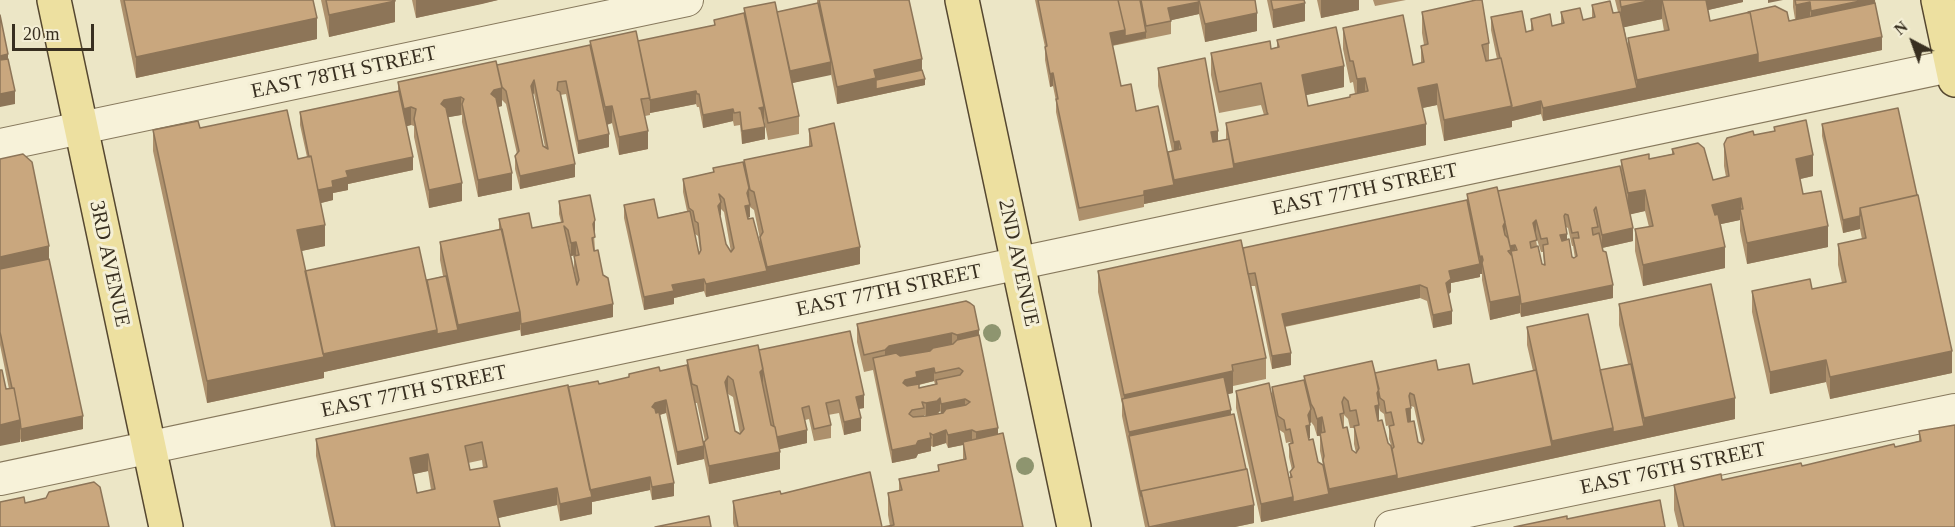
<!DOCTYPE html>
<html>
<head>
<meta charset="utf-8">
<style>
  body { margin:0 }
  #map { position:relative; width:1955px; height:527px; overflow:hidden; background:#ece6c6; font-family:"Times New Roman",serif }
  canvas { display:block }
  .north { position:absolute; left:1883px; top:12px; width:60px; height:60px; -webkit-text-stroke:4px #f4efd5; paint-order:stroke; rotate:319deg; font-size:16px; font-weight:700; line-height:24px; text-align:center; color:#382f20 }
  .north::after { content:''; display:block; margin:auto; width:21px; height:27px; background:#382f20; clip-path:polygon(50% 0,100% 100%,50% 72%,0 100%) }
  .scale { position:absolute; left:12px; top:24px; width:82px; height:27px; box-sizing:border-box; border:3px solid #382f20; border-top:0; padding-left:8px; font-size:18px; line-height:21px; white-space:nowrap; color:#382f20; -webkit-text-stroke:4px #f4efd5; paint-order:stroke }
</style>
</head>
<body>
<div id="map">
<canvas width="1955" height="527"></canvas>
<div class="north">N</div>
<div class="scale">20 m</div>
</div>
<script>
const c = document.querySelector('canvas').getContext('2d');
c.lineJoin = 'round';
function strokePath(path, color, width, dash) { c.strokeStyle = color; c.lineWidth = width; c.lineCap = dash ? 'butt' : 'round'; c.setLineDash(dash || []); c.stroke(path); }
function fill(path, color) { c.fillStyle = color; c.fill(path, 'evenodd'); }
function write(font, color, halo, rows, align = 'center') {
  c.font = font + ' "Times New Roman",serif'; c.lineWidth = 6; c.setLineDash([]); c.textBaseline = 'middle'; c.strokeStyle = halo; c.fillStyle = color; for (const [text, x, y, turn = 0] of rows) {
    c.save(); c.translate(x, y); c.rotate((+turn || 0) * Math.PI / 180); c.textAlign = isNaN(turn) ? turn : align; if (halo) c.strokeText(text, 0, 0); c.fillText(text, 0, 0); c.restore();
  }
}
const street = new Path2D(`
  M0,145L687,0
  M0,479L1955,65
  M1391,527L1955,410`);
const primary = new Path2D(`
  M54,0L166,527
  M962,0L1074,527
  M1938,0L1955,80`);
strokePath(street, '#87795d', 34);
strokePath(primary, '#554730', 36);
strokePath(street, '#f7f2d9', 32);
strokePath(primary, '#ede0a0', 33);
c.fillStyle = '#8e956f';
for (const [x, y] of [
  [992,333],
  [1025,466]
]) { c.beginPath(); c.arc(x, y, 9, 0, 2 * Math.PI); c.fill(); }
fill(new Path2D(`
  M120,0H313L317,39L136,78Z
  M321,0H395V22L329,37Z
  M412,0H498L416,18Z
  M817,0H909L925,85L837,104L831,74L792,83L799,116V134L768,140L764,119L765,139L742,144L740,125L734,126L733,121L703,128L699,107H697L696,104L650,113V115L645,116L648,149L619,155L612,123L607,125L609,147L578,154L566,94L560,95L575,177L520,189L515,169V156L517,154L506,104L502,100V106L498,107L512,190L478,197L462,122V115H461L448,117L462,201L429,208L414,137V126L411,125L406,126L413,170L348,184V190L333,193V200L321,203L325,246L301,251L305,271L427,280L443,276L440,260V242L499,230V219L532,228L561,222L559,214V201L595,232L594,234L595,250H594L613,317L521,336L520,329L324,372V378L207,403L153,151V130L200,128L298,159L307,157L300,125V112L398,91V82L497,65L590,45V41H638L714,25V20L744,13V8L777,12L817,3ZM534,93L545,147L543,146L532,95ZM567,242H568L571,256L576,255L574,256V269L577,285Z
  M1035,0H1255L1257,31L1205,42L1199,14L1171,20V34L1112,46L1121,86L1136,111L1168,156V152L1172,151L1158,86V68L1218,141L1226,140V123L1264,115L1261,105L1219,113L1211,75V53L1271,49L1277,47V40L1344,87L1306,95L1308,106L1350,97L1355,94L1353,82L1350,83L1343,49V28L1413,65L1421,63V46L1424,45L1422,33V12L1489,43V60L1497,59L1491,30V17L1526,32L1531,31V19L1552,26L1561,24V12L1583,20L1592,18V5L1613,13L1618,12L1615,0H1743V2L1708,10L1710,21H1789L1795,19L1793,7V0H1875L1882,50L1543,121L1541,114L1512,121V127L1444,141L1437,105L1422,108L1426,145L1144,204V207L1079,221L1056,112V101L1053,86L1050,87L1045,60V47ZM1662,19L1664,31L1628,38V46L1624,27Z
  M1267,0H1304L1305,21L1273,28Z
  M1317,0H1359V10L1321,18Z
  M1373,0H1406L1375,6Z
  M1822,124L1952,373L1830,399L1826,382L1770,394L1752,312V291L1812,289L1842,283L1838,265V244L1862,239L1860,229L1843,233L1822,136Z
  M1774,127L1813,176L1800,179L1803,194L1828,247L1747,264L1740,231V220L1721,224L1725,268L1643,286L1635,251V229L1649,227L1645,211L1630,214L1633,241L1602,248L1613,298L1521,317L1520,313L1490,320L1482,280V274H1480V277L1451,283V292L1449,294L1452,324L1433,328L1427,301L1420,298L1285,327L1291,365L1272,369L1255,286H1251L1266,358V379L1233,386V393L1228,394L1231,415L1254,523L1235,527H1145L1122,416V404L1098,292V271L1243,248L1467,201V194L1498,191L1621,168V160L1649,159L1672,154V149L1713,180L1726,177L1724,166V144L1754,135L1774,131ZM1566,227L1568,228L1572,246H1573L1575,258L1572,257L1567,240ZM1535,233L1541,252H1543L1544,264H1542L1537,246Z
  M809,129L860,264L706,297L704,291L674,298V304L644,310L624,218V205L658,218L687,211L683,192V179L713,172V168L744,166V160L809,147ZM750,205V207L754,210L760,239V247L748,218L750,217ZM721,209L724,212L731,252L726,244L720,216ZM692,224L695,234L698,236L700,252L699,254Z
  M0,159L49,259L83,429L21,442L6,389H9L0,345Z
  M966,301L970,303L974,306L979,330V335L998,428V435L1003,433L1023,527H883L890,526L888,515V493L899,491V479L938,471V465L963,459V445L948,448L946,443L933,447L931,446V451L918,454L916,458L892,463L873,370L864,372L857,342V324ZM934,381L935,384L919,388V385ZM940,411L941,413L926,416H924V415L926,416L937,414Z
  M1619,304L1735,419L1261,522L1236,408V391L1272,400V387L1304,380V376L1438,370L1473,384L1533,371L1527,345V327L1600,370L1628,364L1619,325ZM1411,406L1414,407L1422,444L1418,442L1411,421ZM1379,408L1380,411L1384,414L1386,426L1391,425L1389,426V439L1391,445L1388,443L1379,420ZM1344,415L1348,419L1350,428H1354V444L1356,453L1352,450L1344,428ZM1311,422L1314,426L1317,436H1320V451L1323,465L1318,462L1309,438H1310L1309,424ZM1278,429L1284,433L1286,443L1290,442L1291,444H1289V457L1292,470L1290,472V477L1289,478Z
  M759,350L864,408L859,409L861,431L844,435L839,413L828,415L831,425V438L814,441L809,419L805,420L807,443L780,449V469L709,484L704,459L677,465L666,413L660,415L674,496L652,500L650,490L592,502V514L560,521L557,505L498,518L500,527H331L316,456V439L568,387L599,384L629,377V374L660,371L687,365V360ZM728,394L733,397L740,434L735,431ZM695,403H697L705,441L704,446ZM482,460L483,468L470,470L468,463ZM428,471L431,490L417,493L413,474Z
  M1919,431L1955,527H1678L1674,510V485L1722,480L1802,466L1895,447L1919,441Z
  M781,494L882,527H734L733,523V501Z`), '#ad906c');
fill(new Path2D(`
  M416,0H482V4L416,18Z
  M482,0H498L482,4Z
  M1321,0H1359V10L1321,18Z
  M1652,0H1662V19L1621,28V7Z
  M1704,0H1743V2L1704,11Z
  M1768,0H1783L1768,3Z
  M1865,0H1875V16L1811,29V11Z
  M395,1V22L329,37V15Z
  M1199,2V14L1168,21V8Z
  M1810,2V20L1796,23V5Z
  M1305,3V21L1273,28V10Z
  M1257,13V31L1205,42V24Z
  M317,18V39L136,78V57Z
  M1125,30L1146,32V38L1110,46V33Z
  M1882,37V50L1543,121V108L1637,88V80L1758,54Z
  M8,54V71L0,73V56Z
  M922,59V77L925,79V85L837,104V87L874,70Z
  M831,62V75L788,84V71Z
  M1344,66V87L1302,96V75Z
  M1053,73V86L1050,87V74Z
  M1365,78V99L1357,101V79Z
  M534,80V93L531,99V86Z
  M1437,84V105L1418,109V88Z
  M502,88V106L494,108L491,94L494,90Z
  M15,91V104L0,107V94Z
  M696,91V104L650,113V100Z
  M461,97V115L444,118L441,104L444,100Z
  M1541,101V114L1512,121V127L1444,141V120L1512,106Z
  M612,106V123L605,125V107Z
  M411,107V125L404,127V109Z
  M764,107V120L759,108Z
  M733,109V121L703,128V115Z
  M1426,124V145L1144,204V191L1174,185V180L1234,168V164Z
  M765,127V139L742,144V131Z
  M648,131V149L619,155V137Z
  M1218,131V148L1211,150V132Z
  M609,134V147L578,154V141Z
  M1179,141V159L1174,160V142Z
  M1813,155V176L1796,180V159Z
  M413,157V170L348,184V190L333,193V200L317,204V191L346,171Z
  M575,164V177L520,189V176Z
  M512,173V190L478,197V180Z
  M462,183V201L429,208V190Z
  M749,188L750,217L745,218V206Z
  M1645,190V211L1628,215V193Z
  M1741,198V216L1740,209V220L1712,226V205Z
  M721,202V215L718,218V206Z
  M1860,216V229L1843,233V220Z
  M595,220V232L593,237V224Z
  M1536,220V233L1533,236V223Z
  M1505,222V239L1503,226Z
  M325,225V246L297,252V230Z
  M1828,226V247L1747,264V243Z
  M1633,228V241L1602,248V235Z
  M1567,234V247L1560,248V235Z
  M576,242V255L571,256V243Z
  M1515,245V258L1511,251V259L1510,246Z
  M49,246V272L0,282V257Z
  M860,247V264L767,284V267Z
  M1725,247V268L1643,286V265Z
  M1482,256V266V263V274H1480V277L1451,283V292L1446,296V283L1449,271L1480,264V257Z
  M767,271V284L706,297V284Z
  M704,279V291L674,298V304L644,310V297L672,285Z
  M1420,285V298L1282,327V314Z
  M1613,285V298L1521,317V304Z
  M1520,296V313L1490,320V302Z
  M613,304V317L521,336V324Z
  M1452,311V324L1433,328V315Z
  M520,312V330L458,343V325Z
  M437,330H458V343L324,372V378L207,403V381L322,354Z
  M979,330V348L957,353V335Z
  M952,333V351L885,368V350L889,346Z
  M1952,351V373L1830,399V377Z
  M1291,353V365L1272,369V356Z
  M1826,360V382L1770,394V372Z
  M934,368V381L917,385L905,392L903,383L905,380L916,372Z
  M763,369V387L760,372Z
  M1233,371V393L1125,416L1124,410V395Z
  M728,376V394L725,399V382Z
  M1379,389V422L1375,406L1377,393Z
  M1410,393L1411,421L1406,422V409Z
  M864,395V408L856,409V397Z
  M940,398V411L937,414L926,416V403Z
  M1735,398V419L1329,507V489L1397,475L1552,446V441L1613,428L1644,426V418Z
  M965,399V412L941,417V404Z
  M666,400V413L655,416L652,407L655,403Z
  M1311,409V422L1309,425H1310V438L1306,439V426L1308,415Z
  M1231,410V427L1129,436V432Z
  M83,416V429L21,442V429Z
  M1322,417V435L1317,436V419Z
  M861,418V431L844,435V422Z
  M20,420V442L0,446V425Z
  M998,428V441L976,445V432Z
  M807,430V443L776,450V437Z
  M946,430V443L933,447V435Z
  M972,430V443L948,448V435Z
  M931,438V451L918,454L916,458L892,463V450L918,441Z
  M704,446V459L677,465V452Z
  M780,452V469L709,484V466Z
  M428,454V471L410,475V458Z
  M650,477V490L592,502V514L560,521V504L589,490Z
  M674,483V496L652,500V487Z
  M557,488V505L494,519V501Z
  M1329,494V507L1261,522V504L1293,497Z
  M1254,505V523L1235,527H1152Z`), '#8d7558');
const building = new Path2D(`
  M124,0H313L317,18L136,57Z
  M326,0H395V1L329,15Z
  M819,0H909L922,59L874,70L876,78L837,87Z
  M1038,0H1118L1125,30L1110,33L1121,86L1131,84L1136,111L1158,106L1174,185L1144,191V195L1079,208L1056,99H1058L1053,73L1050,74L1045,47L1047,46Z
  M1118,0H1140L1146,32L1125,36V30Z
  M1141,0H1198L1199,2L1168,8L1171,21L1146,26Z
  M1199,0H1255L1257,13L1205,24Z
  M1271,0H1304L1305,3L1273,10Z
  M1476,0H1482L1489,43L1482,45L1486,61L1501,58L1512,106L1444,120L1437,84L1418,88L1426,124L1234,164L1226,123L1268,114L1267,112L1261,83L1219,92L1211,53L1270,41L1271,49L1279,47L1277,40L1336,27L1344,66L1302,75L1308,106L1350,97V95L1368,91L1365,78L1357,79L1353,61H1350L1343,28L1403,15L1413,65L1424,62L1421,46L1428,44L1422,12Z
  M1620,0H1652L1621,7Z
  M1662,0H1706L1710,21L1750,12L1758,54L1637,80L1628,38L1669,30Z
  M1795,0H1865L1811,11L1810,2L1796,5Z
  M1610,1L1613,13L1620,12L1637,88L1543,108L1541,101L1512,108L1501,58H1500L1491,17L1522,11L1526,32L1533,30L1531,19L1550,14L1552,26L1564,23L1561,12L1580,8L1583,20L1595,17L1592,5Z
  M775,2L799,116L768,123L744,8Z
  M818,3L831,62L790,71L777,12Z
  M1875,3L1882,37L1758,63V54L1750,12L1748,13V12L1775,6L1787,12L1789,21Z
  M744,13L764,107L759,108L761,110L765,127L742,131L740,112L734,113L733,109L703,115L699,94H697L696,91L650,100L638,41L715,25L714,20Z
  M0,15L8,54L0,56Z
  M636,31L650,98L641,99L648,131L619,137L612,106L605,107L590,41Z
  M590,45L609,134L578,141L566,81L558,82L557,90L560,92L575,164L520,176L515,156L519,151L506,91L502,87L497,65ZM534,80L548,149L543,146L531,86Z
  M1205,58L1218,131L1211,132L1213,142L1229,139L1234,168L1174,180L1168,152L1181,149L1179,141L1174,142L1158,68Z
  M8,59L15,91L0,94V60Z
  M496,61L502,88L494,90L491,94L496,98L512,173L478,180L462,104L464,99L461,97L444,100L441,104L446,108L462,183L429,190L414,119L416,109L411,107L404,109L398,82Z
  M922,70L925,79L876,89V80Z
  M399,91L413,157L346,171L348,177L332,181L333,187L318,190L311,156L309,157L300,112Z
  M1898,108L1917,195L1860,208V216L1843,220L1822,124Z
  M287,110L298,159L311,156L325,225L297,230L324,357L207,381L153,130L198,121L200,128Z
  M1806,120L1813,155L1796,159L1803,194L1821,191L1828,226L1747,243L1740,209H1743L1741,198L1712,205L1715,215L1718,214L1725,247L1643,265L1635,229L1653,226L1645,190L1628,193L1621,160L1649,154V159L1674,154L1672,149L1698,143L1704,148L1713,180L1729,176L1724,144L1727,138L1753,131L1754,135L1775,131L1774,127Z
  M834,123L860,247L767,267L760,237L763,232L754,192L750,190L744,160L812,146L809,129Z
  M23,154L32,162L49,246L0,257V159Z
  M743,162L749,188L747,193L750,205L745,206L748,219L753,218L767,271L706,284L704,279L672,285L674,291L644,297L624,205L654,199L658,218L690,211L699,254L701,250L698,223L695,221L693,211L689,208L683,179L714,172L713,168ZM719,194L724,199L734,248L731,252L726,244L718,206L721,202Z
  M1620,166L1633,228L1602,235L1596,207L1594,210L1598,227L1592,228L1593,235L1599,233L1603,251L1606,252L1613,285L1521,304L1520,296L1511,251L1517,250L1515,245L1510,246L1498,191ZM1565,214L1568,215L1572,233L1578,232L1579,238H1573L1577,256L1574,258L1572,257L1569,239L1562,241L1560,235L1567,234L1564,216ZM1536,220L1541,239L1547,238L1548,244L1543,245L1545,265L1542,264L1538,246L1531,248L1530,242L1537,240L1533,223Z
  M1497,187L1505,222L1503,226L1505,235L1508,238L1511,250L1508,251L1512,256L1520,296L1490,302L1482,263L1483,260L1482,256L1480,257L1467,194Z
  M590,195L595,220L593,224L595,237L592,238L594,251L598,250L603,275L608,278L613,304L521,324L520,312L499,219L529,213L532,228L563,222L559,201ZM564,226L568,230L571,243L576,242L579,255L574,256L579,280L577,285Z
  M1918,195L1952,351L1830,377L1826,360L1770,372L1752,291L1810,279L1812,289L1846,282L1838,244L1866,238L1860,208Z
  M1467,200L1480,264L1449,271L1451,279L1446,283L1452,311L1433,315L1427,288L1420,285L1282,314L1291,353L1272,356L1255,273L1248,274L1243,248Z
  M502,229L520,312L458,325L440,242Z
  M1241,240L1266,358L1232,365L1233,371L1124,395L1098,271Z
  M419,247L437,330L323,354L305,271Z
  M49,259L83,416L21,429L20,420L14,388H12L0,332V269Z
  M446,276L458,330L437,334V330L427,280Z
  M1711,284L1735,398L1644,418L1619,304Z
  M966,301L970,303L974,306L979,330L957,335L952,333L889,346L885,350L864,355L857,324Z
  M1588,314L1613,428L1552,441L1527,327Z
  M850,331L864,395L856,397L861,418L844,422L839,400L826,403L831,425L814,429L809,406L802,408L807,430L777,437L775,427L774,426L759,350Z
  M979,335L998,428L976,432L972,430L948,435L946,430L933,435L930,433L931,438L918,441L916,445L892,450L873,358L896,353L900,356L930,351L933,348L953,344L957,340ZM934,368L935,373L959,368L963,371L960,375L936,380L937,384L919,388V384L907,386L903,383L905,380L917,377L916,372ZM940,398L941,404L965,399L970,402L966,405L946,409L943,413L926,416L913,417L909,414L912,410L924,408L922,402L926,403L937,401Z
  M758,345L763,369L760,372L771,425L775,427L780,452L709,466L704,442L708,438L697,386L692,384L687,360ZM728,376L733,380L744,429L740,434L735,431L725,382Z
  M1436,360L1438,370L1469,364L1473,384L1536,370L1552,446L1397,479V475L1392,449L1394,447L1389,426L1394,425L1391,412L1386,413L1384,401L1380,398L1375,373ZM1410,393L1414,395L1424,440L1422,444L1418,442L1414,421L1408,422L1406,409L1411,408L1409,396Z
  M1372,361L1379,389L1377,393L1379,405L1375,406L1378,421L1382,420L1388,443L1391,446L1397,475L1329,489L1323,460L1324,456L1320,433L1325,432L1322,417L1317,419L1314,409L1311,404L1304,376ZM1344,397L1348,401L1350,411L1356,410L1359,425L1354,426L1359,448L1356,453L1352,450L1347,427L1343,428L1340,414L1344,413L1342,402Z
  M1631,364L1644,426L1613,432V428L1600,370Z
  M687,365L704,446L677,452L666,400L655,403L652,407L655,409L656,413L659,412L674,483L652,487L650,477L590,490L568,387L598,381L599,384L629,377V374L659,367L660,371Z
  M0,370H2L6,389L14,388L20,420L0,425Z
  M1224,377L1231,410L1129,432L1122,399Z
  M1304,380L1311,409L1308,415L1310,425L1306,426L1309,440L1313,439L1318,462L1323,465L1329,494L1293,502V497L1289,478L1292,477L1290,472L1294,467L1289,444L1293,443L1290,429L1286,430L1284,420L1278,416L1272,387Z
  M1269,383L1293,497L1261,504L1236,391Z
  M568,385L592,497L560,504L557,488L494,501L500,527H335L316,439ZM482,442L487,467L470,470L465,446ZM428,454L435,489L417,493L410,458Z
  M1234,414L1246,469L1141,491V496L1129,436Z
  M1955,425V527H1684L1674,485L1721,474L1722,480L1801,463L1802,466L1894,444L1895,447L1921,441L1919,431Z
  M1003,433L1023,527H883L894,525L888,493L902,490L899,479L939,471L938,465L966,459L963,442Z
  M1247,469L1254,505L1149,527L1141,491Z
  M870,472L882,527H738L733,501L780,491L781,494Z
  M94,482L100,487L109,527H0V502L24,497L25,503L46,498L49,492Z
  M1660,500L1665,527H1514L1567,516V519Z
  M709,516L711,527H655Z`);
fill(building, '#c9a77e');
strokePath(building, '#8d7558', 1.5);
write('21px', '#382f20', '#f4efd5', [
  ["EAST 78TH STREET",344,73,-12],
  ["EAST 77TH STREET",1365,190,-12],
  ["2ND AVENUE",1018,263,78],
  ["3RD AVENUE",109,264,78],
  ["EAST 77TH STREET",889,291,-12],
  ["EAST 77TH STREET",414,392,-12],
  ["EAST 76TH STREET",1673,469,-12]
]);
</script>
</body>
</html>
